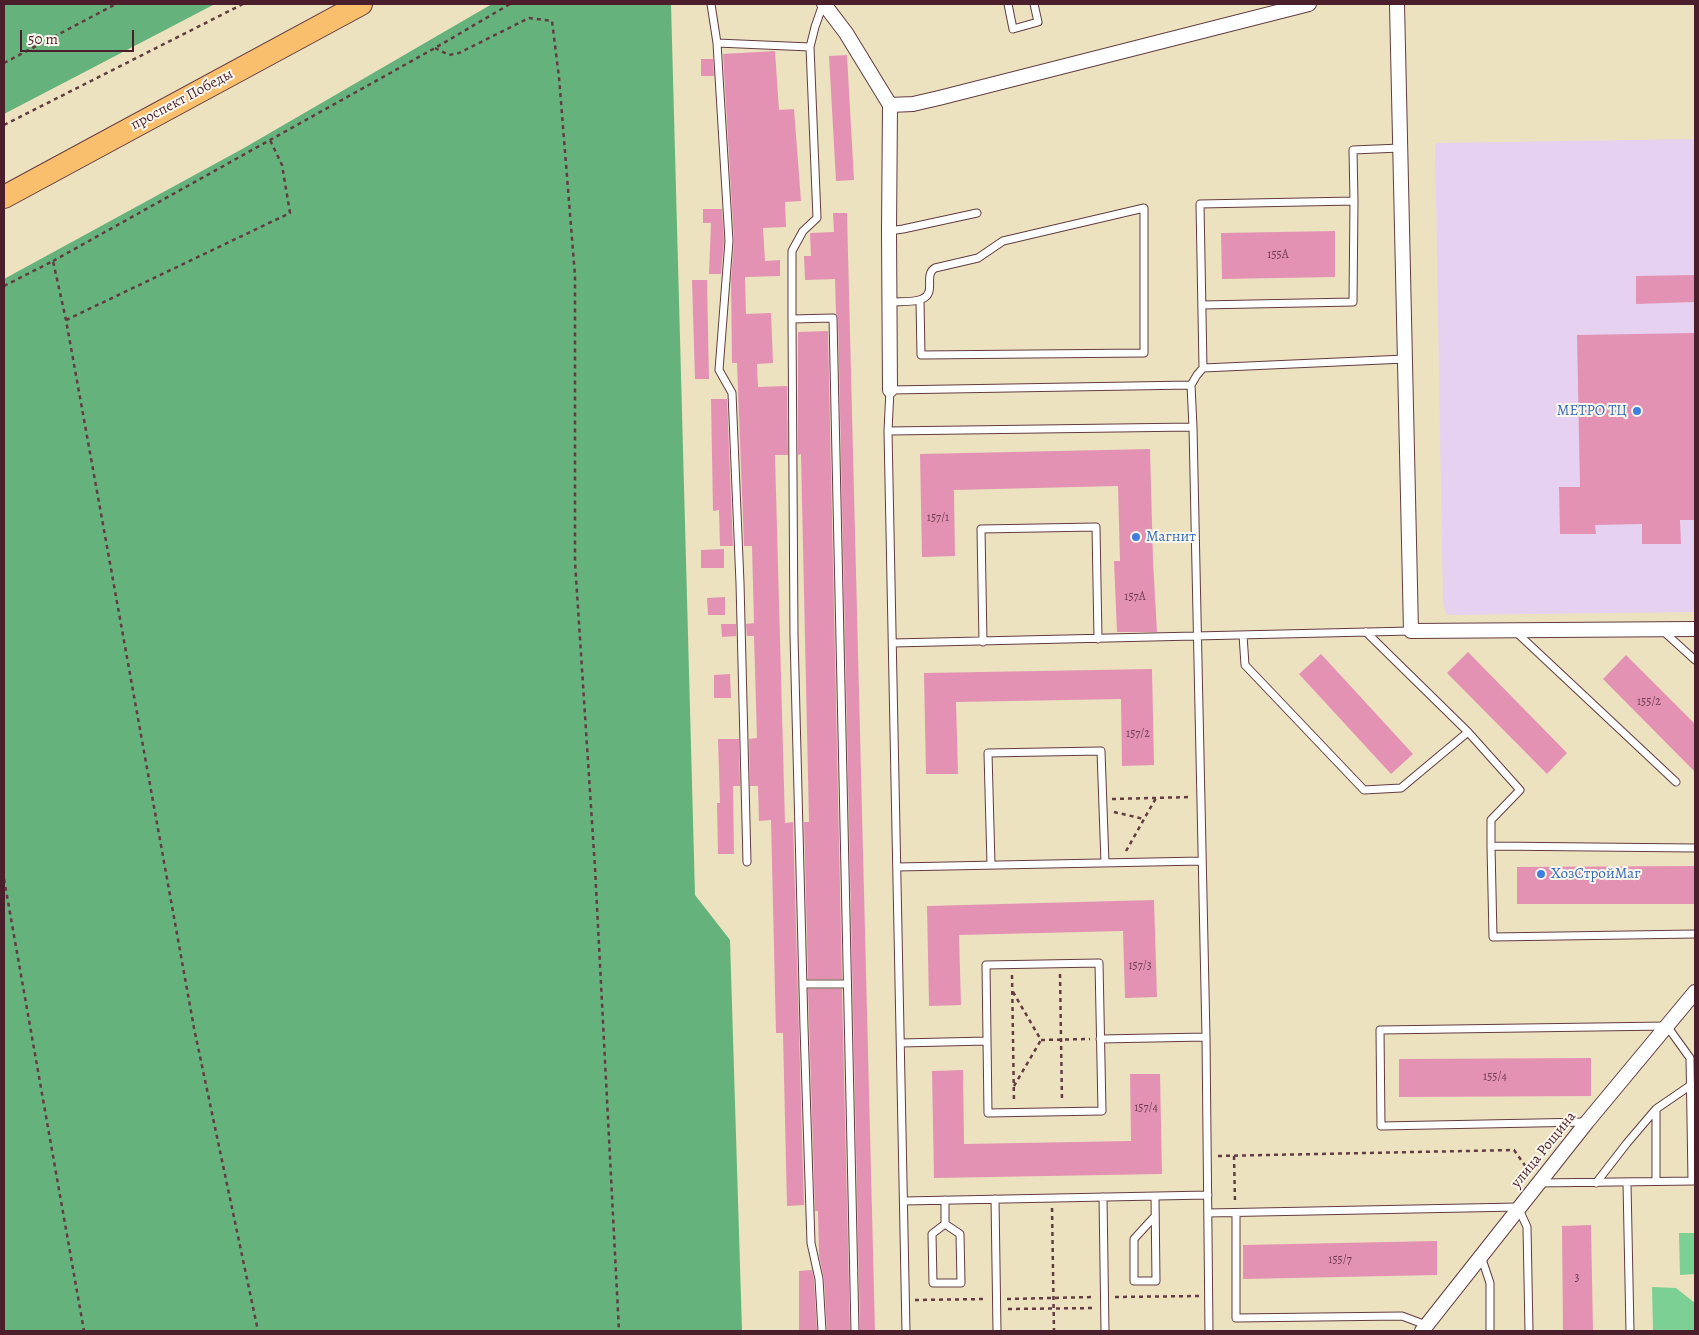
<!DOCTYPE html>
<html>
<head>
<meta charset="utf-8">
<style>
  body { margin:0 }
  #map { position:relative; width:1699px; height:1335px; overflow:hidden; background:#ece2c0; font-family:Alegreya,serif }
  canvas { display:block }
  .frame { position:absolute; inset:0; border:5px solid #4a1f2b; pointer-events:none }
  .scale { position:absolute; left:20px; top:30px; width:114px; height:22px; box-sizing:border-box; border:2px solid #4a1f2b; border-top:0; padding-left:6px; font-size:15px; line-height:18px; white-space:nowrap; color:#4a1f2b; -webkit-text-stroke:4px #fbf7ec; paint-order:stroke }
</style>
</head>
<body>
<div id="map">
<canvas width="1699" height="1335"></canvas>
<div class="frame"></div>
<div class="scale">50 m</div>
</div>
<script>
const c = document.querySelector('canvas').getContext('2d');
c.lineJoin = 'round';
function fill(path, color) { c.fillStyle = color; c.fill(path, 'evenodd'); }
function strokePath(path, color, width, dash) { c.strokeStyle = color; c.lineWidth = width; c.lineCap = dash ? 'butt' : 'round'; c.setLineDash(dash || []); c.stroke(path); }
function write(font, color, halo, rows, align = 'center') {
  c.font = font + ' Alegreya,serif'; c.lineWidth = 4; c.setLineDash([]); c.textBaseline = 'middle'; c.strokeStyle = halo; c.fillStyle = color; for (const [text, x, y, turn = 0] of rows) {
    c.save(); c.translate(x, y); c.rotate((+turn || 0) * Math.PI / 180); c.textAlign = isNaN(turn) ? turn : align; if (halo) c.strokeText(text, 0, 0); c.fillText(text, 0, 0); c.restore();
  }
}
fill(new Path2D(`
  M1695,139V612L1447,615L1443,603L1435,143Z`), '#e6d2f0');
fill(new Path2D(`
  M1679,1233H1695V1274L1680,1275Z
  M1652,1287L1676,1288L1695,1303V1331H1653Z`), '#7dd093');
fill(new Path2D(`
  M4,4H215L4,114Z
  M492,4H671L695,895L730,940L742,1331H4V279L244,148Z`), '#66b27d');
fill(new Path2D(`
  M775,51L779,110L794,109L801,201L785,202L786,227L763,228L765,261L780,260V276L745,277L746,314L771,313L773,363L757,364L758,387L787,386L788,455H775L785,823L793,822L804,1205L787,1206L783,1033H776L771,820L759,821L758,786H750L749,739L757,738L754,636H747L746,624L754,623L752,546H744L737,363H732L731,281L734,241L723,54Z
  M847,55L854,180L836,181L829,56Z
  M701,59H713L714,76H701Z
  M703,209H722L724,241L721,274H709L711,223H703Z
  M833,213H847L875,1331H860L838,318L836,314L835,279L805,280L804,256H811L810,233L834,232Z
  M1335,231V277L1222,279L1221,233Z
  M1695,275V302L1636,304V276Z
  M692,280H707L709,379H695Z
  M828,331L842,979H808L804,822H809L801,454L798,455V332Z
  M1695,333V520H1680L1681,544H1642V524L1595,525L1596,534H1560L1559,487H1580L1577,335Z
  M711,399H727L733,546H720L719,510L713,511Z
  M1150,449L1153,561L1157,632H1117L1114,561H1120L1118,486L954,490L955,556L922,557L920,454Z
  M724,549V568H701V550Z
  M725,597V615H708L707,598Z
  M721,624H736V636L722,637Z
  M1468,652L1567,753L1547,774L1447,673Z
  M1321,654L1413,754L1391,774L1299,674Z
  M1626,655L1695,724V772L1603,679Z
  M1152,669L1154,765L1122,766L1121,699L956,702L958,774H926L924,673Z
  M730,674L731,698H714V675Z
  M718,739H739L740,786H733L734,854H718L717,803H720Z
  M1695,866V904H1517V867Z
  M1154,900L1157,997L1125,998L1123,931L959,935L961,1005L929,1006L927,906Z
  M808,989H842L850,1331H827L824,1279L819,1255L818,1211H815Z
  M1591,1058V1096L1399,1097V1059Z
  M963,1070L964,1144L1131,1141L1130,1074H1160L1162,1174L934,1178L932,1071Z
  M1591,1225L1593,1331H1563L1562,1226Z
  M1437,1241V1275L1243,1279V1245Z
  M812,1270L814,1280L817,1331H799V1271Z`), '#e392b4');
const lane = new Path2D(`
  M711,4L717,43L729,241L719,370L732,393L740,583L747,862
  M1008,4L1013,29L1038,22L1034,4
  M717,43L810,47
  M1354,201L1353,150L1400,148
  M889,231L903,229L977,213
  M889,302C899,301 913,303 922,299C937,293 923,275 935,268L978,258L1003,241L1144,208V353L921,355L920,300
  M1202,305L1353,302L1354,201L1200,204L1203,368
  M792,319L833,318L855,1331
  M888,431L1193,427
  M1663,631L1695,660
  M1366,632L1468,732L1520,790L1491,820V846
  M1516,632L1676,782
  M1243,635L1245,665L1364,790L1401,788L1468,732
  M983,642L981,529L1096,527L1098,639
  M893,643L1411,631
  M1695,848L1491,846L1493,937L1695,934
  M991,865L988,753L1101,751L1105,863
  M897,867L1202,861
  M1099,963L1102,1111L988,1113L986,965Z
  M803,984H846
  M1100,1039L1206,1037
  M901,1043L987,1041
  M1587,1122L1381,1126L1380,1030L1667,1026L1690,1058L1692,1181
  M1656,1181V1109L1691,1085
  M1538,1183L1695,1181
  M1596,1183L1627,1143L1656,1109
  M1627,1183L1630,1331
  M1103,1197L1105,1331
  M1155,1197L1156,1281H1134V1239L1155,1216
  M995,1199L997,1331
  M945,1200V1224L932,1234L933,1283H961L960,1234L945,1224
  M904,1201L1208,1195
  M1208,1213L1518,1207L1527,1227L1529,1331
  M1236,1213V1318L1402,1316L1426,1325
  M1481,1256L1490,1283V1331
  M822,1331L819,1279L811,1243L804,1027L794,635L792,319V251L803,231L817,218L810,47L815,27L823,4
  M906,1331L888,431L890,390L1191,385
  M1209,1331L1206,1037L1193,427L1191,385L1197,375L1203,368L1405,359`);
const street = new Path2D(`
  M824,4L846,33L890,105L889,231L890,390
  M1397,4L1411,631L1695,629
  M890,105L913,104L939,98L1309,4
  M1422,1331L1587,1122L1695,992`);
const primary = new Path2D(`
  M4,197L361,4`);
strokePath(lane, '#623c41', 9);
strokePath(street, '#623c41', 16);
strokePath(primary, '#623c41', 24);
strokePath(new Path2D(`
  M435,48L449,55L459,53L529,18L552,21L559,77L575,276V562L595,868L619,1331
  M4,63L116,4
  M4,125L243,4
  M53,261L435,48L510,4
  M4,286L53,261L66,320L194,1028L258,1331
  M66,320L290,213L282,165L270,140
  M1112,799L1191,797
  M1114,812L1144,819
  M1126,851L1156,798
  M4,879L84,1331
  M1060,974L1062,1101
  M1012,975L1014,1102
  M1013,992L1041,1040
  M1041,1040L1090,1039
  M1014,1086L1041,1040
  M1218,1156L1514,1150L1529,1171
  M1234,1156L1235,1202
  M1052,1208L1054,1331
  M1115,1297L1199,1296
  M1007,1299L1094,1297
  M915,1300L987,1299
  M1008,1309L1095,1308`), '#623c41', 2.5, [4, 4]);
strokePath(lane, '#fff', 7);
strokePath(street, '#fff', 14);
strokePath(primary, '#f9bf6d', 22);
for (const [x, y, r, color] of [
  [1637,411,5,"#3f7fe0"],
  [1136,537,5,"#3f7fe0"],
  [1541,874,5,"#3f7fe0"]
]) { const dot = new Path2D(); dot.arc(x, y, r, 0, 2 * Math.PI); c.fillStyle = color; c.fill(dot); strokePath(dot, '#fbf7ec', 2); }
write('12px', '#703c4d', null, [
  ["155А",1278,255],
  ["157/1",938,518],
  ["157А",1135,597],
  ["155/2",1649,702],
  ["157/2",1138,734],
  ["157/3",1140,966],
  ["155/4",1495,1077],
  ["157/4",1146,1108],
  ["155/7",1340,1260],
  ["3",1577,1278]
]);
write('15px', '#4a1f2b', '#fbf7ec', [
  ["проспект Победы",182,100,-28],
  ["улица Рощина",1544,1150,-51]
]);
write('15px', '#366cbe', '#fbf7ec', [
  ["МЕТРО ТЦ",1627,411,"right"],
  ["Магнит",1146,537],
  ["ХозСтройМаг",1551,874]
], 'left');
</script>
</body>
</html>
